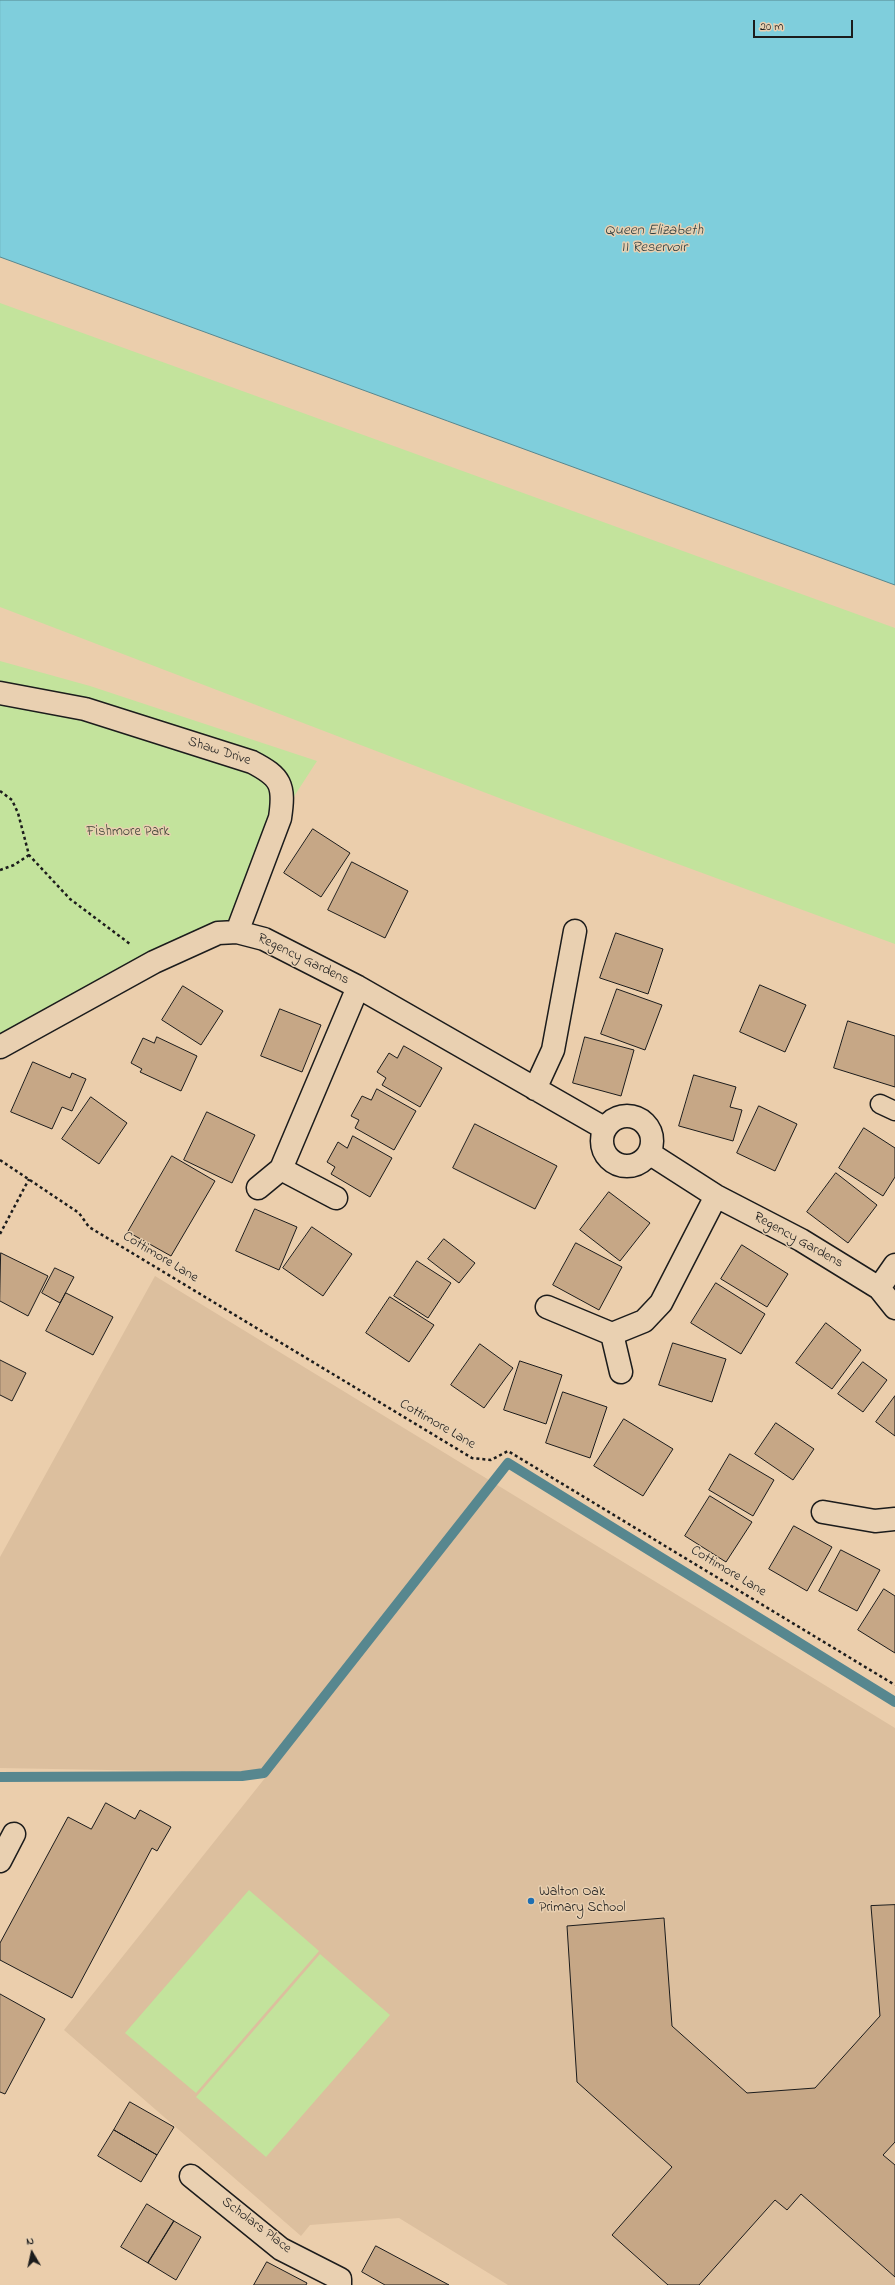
<!DOCTYPE html>
<html>
<head>
<meta charset="utf-8">
<style>
  body { margin:0 }
  #map { position:relative; width:895px; height:2285px; overflow:hidden; background:#ebceac; font-family:"Indie Flower",sans-serif }
  canvas { display:block }
  .north { position:absolute; left:12px; top:2233px; width:40px; height:40px; -webkit-text-stroke:3px #e9d0b1; paint-order:stroke; rotate:351deg; font-size:11px; font-weight:700; line-height:16px; text-align:center; color:#1c1c1c }
  .north::after { content:''; display:block; margin:auto; width:14px; height:18px; background:#1c1c1c; clip-path:polygon(50% 0,100% 100%,50% 72%,0 100%) }
  .scale { position:absolute; left:753px; top:20px; width:100px; height:18px; box-sizing:border-box; border:2px solid #1c1c1c; border-top:0; padding-left:5px; font-size:12px; line-height:14px; white-space:nowrap; color:#1c1c1c; -webkit-text-stroke:3px #e9d0b1; paint-order:stroke }
</style>
</head>
<body>
<div id="map">
<canvas width="895" height="2285"></canvas>
<div class="north">N</div>
<div class="scale">20 m</div>
</div>
<script>
const c = document.querySelector('canvas').getContext('2d');
c.lineJoin = 'round';
function fill(path, color) { c.fillStyle = color; c.fill(path, 'evenodd'); }
function strokePath(path, color, width, dash) { c.strokeStyle = color; c.lineWidth = width; c.lineCap = dash ? 'butt' : 'round'; c.setLineDash(dash || []); c.stroke(path); }
function write(font, color, halo, rows, align = 'center') {
  c.font = font + ' "Indie Flower",sans-serif'; c.lineWidth = 3; c.setLineDash([]); c.textBaseline = 'middle'; c.strokeStyle = halo; c.fillStyle = color; for (const [text, x, y, turn = 0] of rows) {
    c.save(); c.translate(x, y); c.rotate((+turn || 0) * Math.PI / 180); c.textAlign = isNaN(turn) ? turn : align; if (halo) c.strokeText(text, 0, 0); c.fillText(text, 0, 0); c.restore();
  }
}
fill(new Path2D(`
  M155,1276L895,1728V2285H508L399,2218L310,2225L301,2236L64,2030L269,1773L0,1768V1557Z`), '#dcbf9e');
fill(new Path2D(`
  M0,303L895,628V944L507,801L0,607Z
  M0,661L90,686L317,761L280,818L237,932L0,1047Z
  M249,1890L319,1951L196,2093L125,2033Z
  M320,1954L390,2015L266,2157L196,2097Z`), '#c3e39c');
const water = new Path2D(`
  M0,0H895V585L0,257Z`);
fill(water, '#7fcedc');
strokePath(water, '#57878f', 1);
strokePath(new Path2D(`
  M0,1777L242,1776L264,1773L508,1463L895,1702`), '#57878f', 10);
const building = new Path2D(`
  M313,829L350,853L321,897L284,873Z
  M352,862L408,891L385,938L328,910Z
  M616,933L663,949L648,994L600,978Z
  M760,985L806,1005L785,1052L740,1032Z
  M183,986L223,1011L201,1045L162,1020Z
  M617,989L662,1005L645,1050L601,1034Z
  M280,1009L321,1025L302,1072L261,1056Z
  M848,1021L895,1036V1087L834,1068Z
  M157,1037L197,1056L181,1091L140,1072L142,1069L131,1063L143,1038L154,1043Z
  M585,1037L634,1050L621,1096L573,1083Z
  M404,1046L442,1068L420,1107L382,1085L386,1078L377,1072L389,1053L397,1058Z
  M33,1062L70,1078L72,1073L86,1079L72,1111L62,1107L52,1129L11,1112Z
  M694,1075L736,1087L730,1107L742,1110L733,1141L679,1126Z
  M377,1089L416,1111L394,1150L355,1128L359,1120L351,1116L362,1096L371,1100Z
  M91,1097L127,1123L99,1164L62,1139Z
  M759,1106L797,1124L775,1171L737,1153Z
  M207,1112L255,1135L232,1183L184,1160Z
  M475,1124L557,1166L535,1209L453,1168Z
  M864,1128L895,1148V1177L883,1196L839,1168Z
  M353,1136L392,1158L370,1197L331,1174L335,1167L327,1162L338,1142L347,1148Z
  M172,1156L215,1181L171,1256L128,1232Z
  M836,1173L877,1205L848,1243L807,1212Z
  M609,1192L650,1223L620,1261L580,1230Z
  M255,1209L297,1227L279,1270L236,1251Z
  M312,1227L352,1254L323,1296L283,1268Z
  M444,1239L475,1263L459,1283L428,1259Z
  M576,1243L622,1267L599,1310L553,1285Z
  M742,1245L788,1274L767,1307L721,1279Z
  M1,1253L48,1276L28,1316L0,1301Z
  M417,1261L451,1283L428,1318L394,1296Z
  M55,1268L74,1277L60,1303L42,1293Z
  M716,1283L765,1314L741,1354L691,1323Z
  M66,1293L113,1317L93,1355L46,1331Z
  M390,1297L434,1325L409,1362L366,1333Z
  M826,1323L861,1350L832,1389L796,1363Z
  M673,1343L726,1359L712,1402L659,1385Z
  M480,1344L513,1368L484,1408L451,1385Z
  M0,1360L26,1373L12,1401L0,1395Z
  M520,1361L562,1375L546,1424L504,1410Z
  M863,1362L887,1380L863,1412L838,1394Z
  M563,1392L607,1407L590,1458L546,1443Z
  M895,1396V1436L876,1422Z
  M624,1419L673,1449L643,1496L594,1466Z
  M776,1423L814,1449L793,1480L755,1454Z
  M730,1454L774,1480L753,1516L709,1490Z
  M710,1496L752,1522L726,1562L685,1536Z
  M794,1526L832,1547L807,1591L769,1569Z
  M841,1550L880,1570L857,1611L819,1591Z
  M884,1589L895,1596V1653L858,1630Z
  M106,1803L135,1819L140,1810L171,1827L157,1851L152,1848L72,1998L0,1960V1943L68,1817L91,1829Z
  M895,1905V2142L883,2155L895,2165V2277L801,2194L787,2210L775,2200L699,2285H668L612,2235L672,2167L577,2082L567,1926L664,1918L672,2026L747,2093L815,2088L880,2016L871,1906Z
  M0,1994L45,2019L5,2094L0,2092Z
  M130,2102L174,2127L157,2155L114,2130Z
  M114,2130L157,2155L141,2182L98,2156Z
  M147,2204L174,2221L148,2263L121,2247Z
  M174,2221L201,2237L176,2280L148,2263Z
  M376,2246L449,2285H385L362,2272Z
  M267,2262L307,2283L306,2285H254Z`);
fill(building, '#c6a786');
strokePath(building, '#1c1c1c', 1);
const service = new Path2D(`
  M880,1104L895,1111`);
const minor = new Path2D(`
  M0,693L85,709L252,762C281,777 285,785 280,818L237,932
  M0,1047L154,962L218,933L237,932L264,939L358,987L604,1128
  M535,1089L553,1050L575,931
  M602 1141a25 25 0 1 1 50 0a25 25 0 1 1-50 0Z
  M649,1153L716,1196L801,1240L879,1288L895,1308
  M281,1169L336,1198
  M258,1188L281,1169L358,987
  M879,1288L895,1265
  M547,1307L612,1334L644,1321L661,1303L716,1196
  M612,1334L621,1372
  M823,1512L875,1521L895,1519
  M0,1861L14,1834
  M191,2176L281,2249L340,2279V2285`);
strokePath(service, '#1c1c1c', 21);
strokePath(minor, '#1c1c1c', 25);
strokePath(new Path2D(`
  M0,791L12,800L18,813L29,855L70,899L130,944
  M0,870L14,865L29,855
  M0,1160L79,1213L89,1227L472,1458L491,1460L508,1451L895,1685
  M0,1234L29,1179`), '#1c1c1c', 2.5, [3, 3]);
strokePath(service, '#e9d0b1', 18);
strokePath(minor, '#e9d0b1', 22);
for (const [x, y, r, color] of [
  [531,1901,4,"#1f6fb2"]
]) { const dot = new Path2D(); dot.arc(x, y, r, 0, 2 * Math.PI); c.fillStyle = color; c.fill(dot); strokePath(dot, '#e9d0b1', 1.5); }
write('14px', '#1c1c1c', '#e9d0b1', [
  ["Shaw Drive",219,752,18],
  ["Regency Gardens",303,960,26],
  ["Regency Gardens",798,1241,29],
  ["Cottimore Lane",160,1258,31],
  ["Cottimore Lane",437,1425,30],
  ["Cottimore Lane",728,1572,31],
  ["Scholars Place",256,2226,37]
]);
write('14px', '#3d4436', '#e9d0b1', [
  ["Fishmore Park",128,833]
]);
write('14px', '#1c1c1c', '#e9d0b1', [
  ["Walton Oak",539,1893],
  ["Primary School",539,1909]
], 'left');
write('italic 15px', '#304042', '#e9d0b1', [
  ["Queen Elizabeth",654,232],
  ["II Reservoir",654,249]
]);
</script>
</body>
</html>
